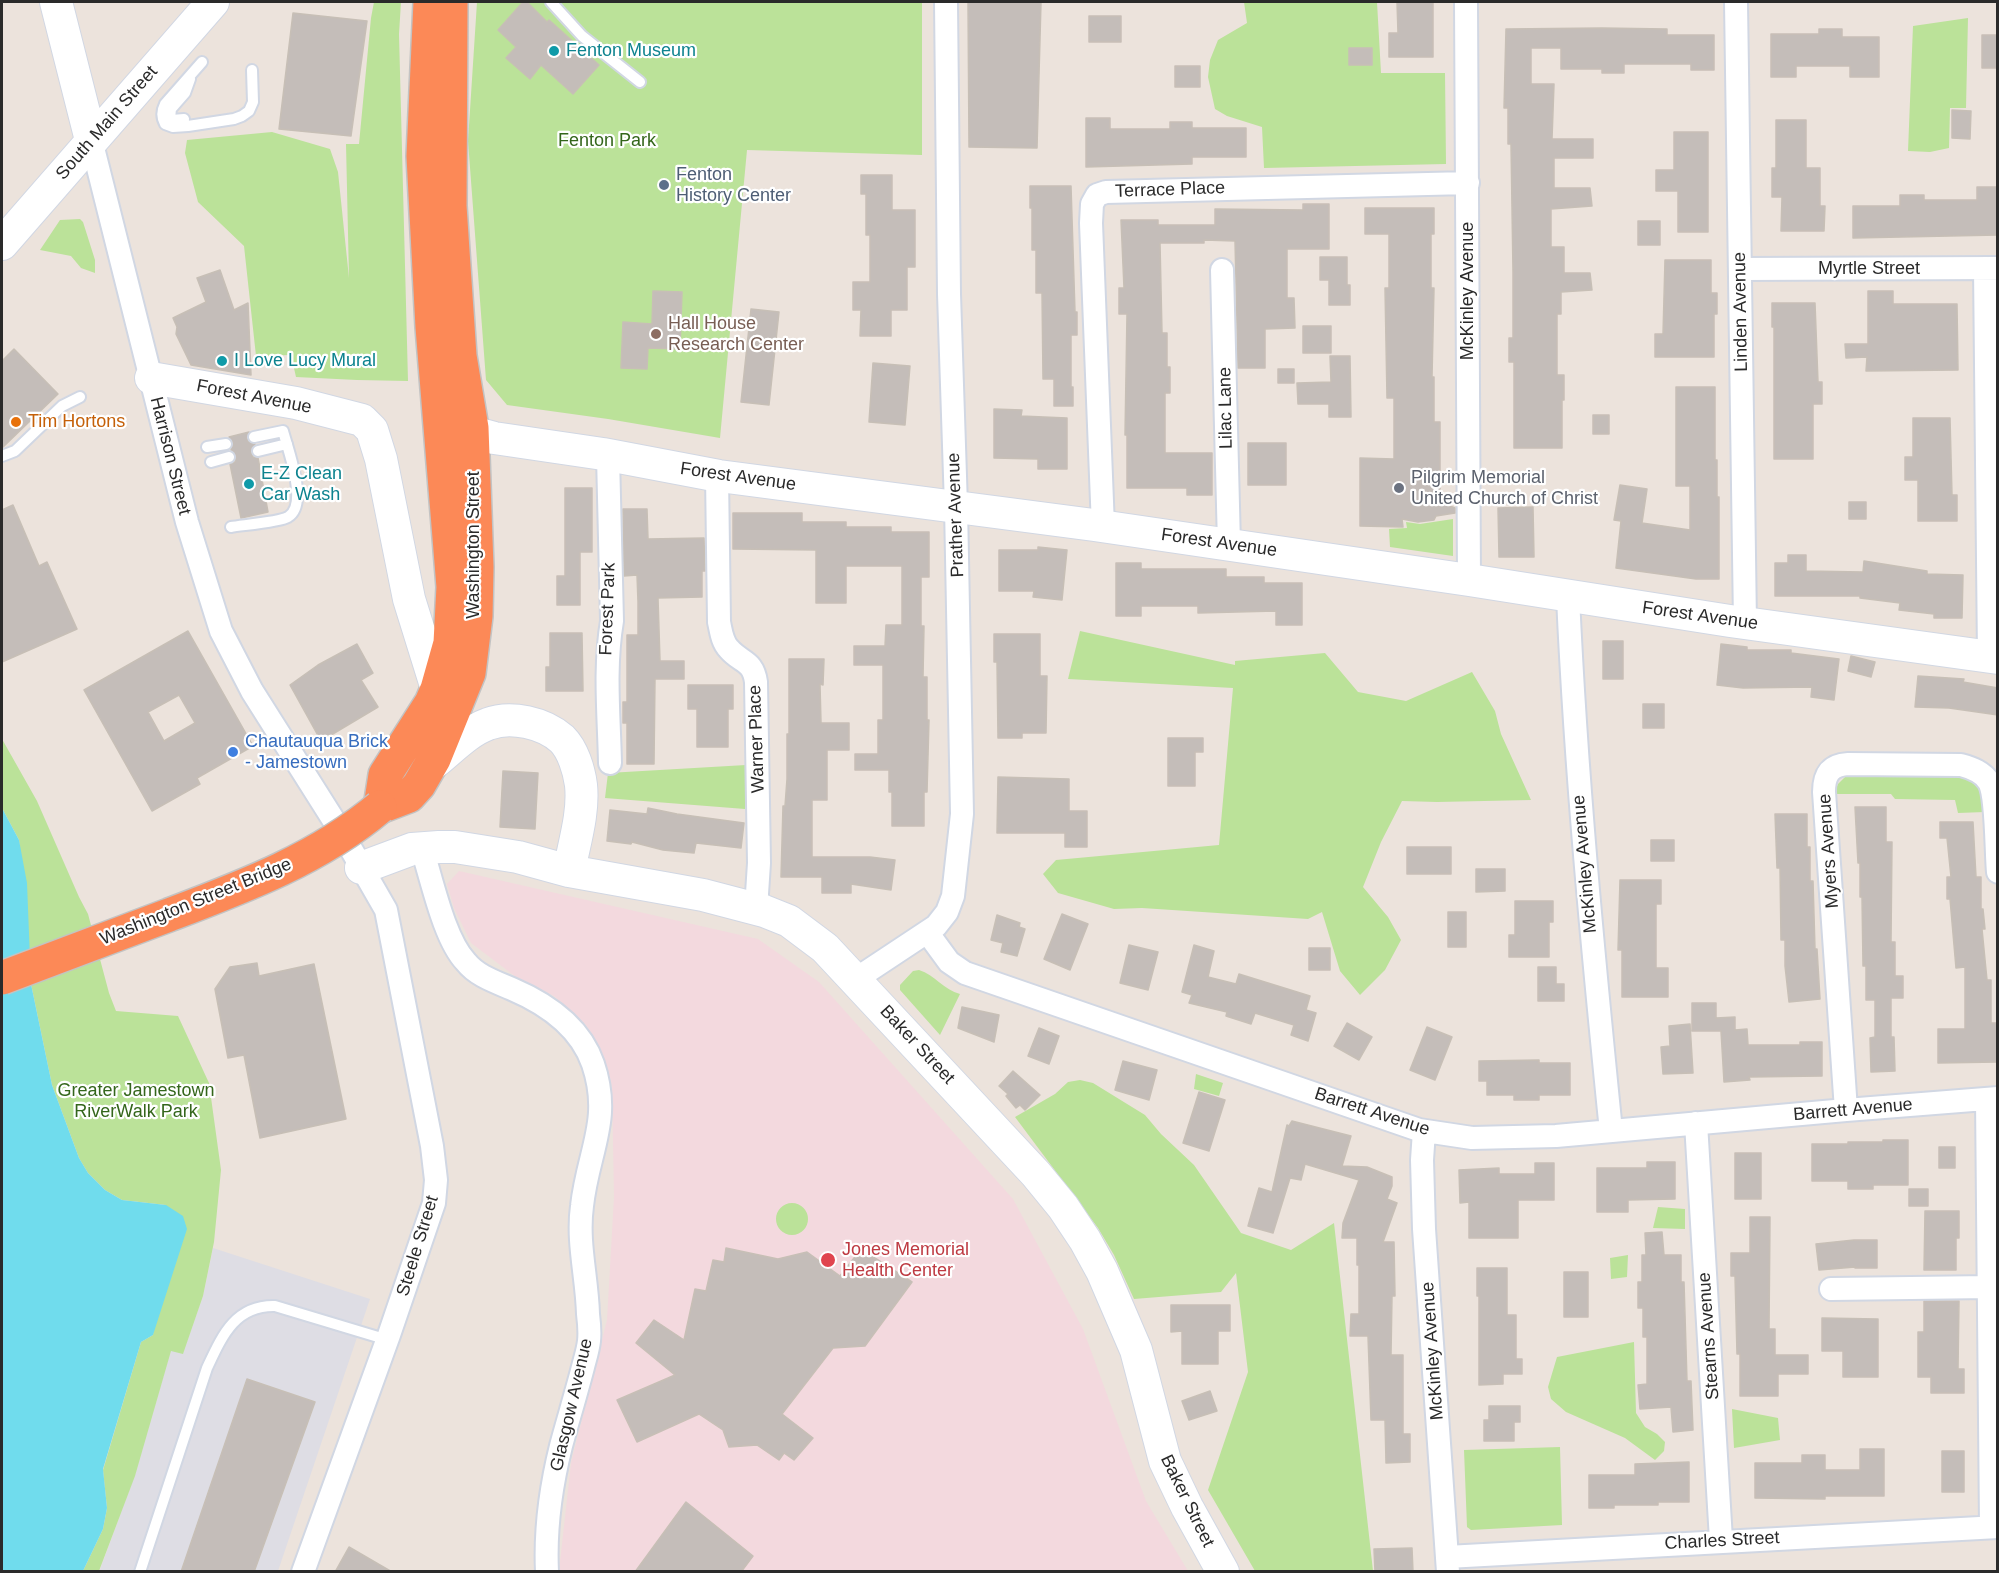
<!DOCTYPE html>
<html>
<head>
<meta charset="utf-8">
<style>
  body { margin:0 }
  #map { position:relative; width:1999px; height:1573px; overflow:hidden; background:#ece3dc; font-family:Arial,sans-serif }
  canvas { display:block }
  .frame { position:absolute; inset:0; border:3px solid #2a2a2a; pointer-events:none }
</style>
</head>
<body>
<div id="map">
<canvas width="1999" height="1573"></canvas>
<div class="frame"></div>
</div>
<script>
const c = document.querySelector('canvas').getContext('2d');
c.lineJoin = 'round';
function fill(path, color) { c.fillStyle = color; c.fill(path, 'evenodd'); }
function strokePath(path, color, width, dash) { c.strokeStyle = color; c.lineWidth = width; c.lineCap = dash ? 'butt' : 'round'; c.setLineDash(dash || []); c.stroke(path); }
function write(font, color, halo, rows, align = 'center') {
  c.font = font + ' Arial,sans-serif'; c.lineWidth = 4.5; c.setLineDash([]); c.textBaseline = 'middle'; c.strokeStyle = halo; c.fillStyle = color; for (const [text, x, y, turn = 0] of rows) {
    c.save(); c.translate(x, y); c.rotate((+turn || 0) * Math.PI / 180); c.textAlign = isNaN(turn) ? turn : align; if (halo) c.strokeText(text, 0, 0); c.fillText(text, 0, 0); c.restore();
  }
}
fill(new Path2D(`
  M213,1248L370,1299L278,1571L99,1572L135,1475L171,1350L183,1353L203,1296Z`), '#dedde4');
fill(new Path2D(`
  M459,871L758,939L819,982L1013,1199L1083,1329L1146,1501L1188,1571H559L571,1463L607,1320L614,1197L612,1088L610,1078L586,1025L554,996L516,977L471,943L454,908L447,884Z`), '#f3d9de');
fill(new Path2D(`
  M374,2H401L399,34L408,381L357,380L296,377L291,355L256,356L244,246L198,202L185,153L187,140L272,132L330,149L338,172L349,278L346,144H359L371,18Z
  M477,2H922V155L747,150L720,438L608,419L507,405L486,380L468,141Z
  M1244,2H1377L1381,73H1445L1446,164L1264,168L1262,127L1227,116L1215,109L1208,77L1210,60L1218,40L1247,23Z
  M1968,18L1966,108H1950L1949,148L1930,152L1908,151L1913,26Z
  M80,219L83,222L95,260V273L81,268L71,256L40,250L60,220Z
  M1453,519V556L1390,547L1389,529L1407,528L1406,522L1420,524Z
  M1080,631L1235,665V661L1325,653L1358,692L1406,701L1472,672L1495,711L1501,734L1531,800L1437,802L1402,801L1381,842L1363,887L1388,917L1401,940L1385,970L1360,995L1340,971L1322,912L1308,919L1142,908L1114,909L1058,893L1043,874L1056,860L1219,845L1233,688L1068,679Z
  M2,739L37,801L79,897L88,914L109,993L116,1011L178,1016L209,1083L221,1170L214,1242L203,1296L183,1354L171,1351L135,1476L99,1571H83L103,1529L107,1508L103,1470L141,1342L153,1335L166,1205L122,1200L105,1190L88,1173L79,1158L52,1085L31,984L19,840L2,808Z
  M746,765L745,809L605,798L608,773Z
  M1962,775C1981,785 1984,791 1985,812L1958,813L1955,800L1895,799L1891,794H1834L1838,784L1846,776Z
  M919,970C935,975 944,990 960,994L940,1035L900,990V985L913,971Z
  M1196,1074L1223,1083L1219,1096L1194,1089Z
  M1080,1080L1093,1083L1145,1115L1161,1134L1194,1165L1241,1233L1291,1250L1334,1223L1373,1571H1255L1208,1490L1248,1372L1236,1273L1221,1292L1134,1299L1114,1255L1098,1228L1015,1117L1055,1094L1068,1082Z
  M776 1219a16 16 0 1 1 32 0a16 16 0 1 1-32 0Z
  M1658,1207L1685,1209V1229L1653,1228Z
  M1628,1255L1627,1277L1611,1279L1610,1258Z
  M1634,1342L1636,1413L1645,1427L1657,1434L1665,1442L1664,1451L1655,1460L1625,1438L1566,1412L1551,1399L1548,1387L1557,1357Z
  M1732,1409L1778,1418L1780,1440L1734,1448Z
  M1560,1447L1562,1525L1471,1530L1467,1527L1464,1450Z`), '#bbe299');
fill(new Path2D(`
  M2,808L19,840L27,883L31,984L52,1085L79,1158L88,1173L105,1190L122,1200L166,1205L183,1216L187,1229L153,1335L141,1342L103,1469L107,1508L103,1529L83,1571H2Z`), '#70dced');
const building = new Path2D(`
  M523,2H527L547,22L549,20L599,65L573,94L541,65L530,79L506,58L516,47L498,30Z
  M968,2H1041L1037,148L969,147Z
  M1397,2H1433V57H1389V33H1398Z
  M293,13L367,21L351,136L279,129Z
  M1089,16H1121V42H1089Z
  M1602,28L1667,29V35H1714V70H1691V64H1624V73H1602V69H1561V48H1531V84H1554L1552,139H1593V158H1554V188H1590L1592,206L1551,209V247H1564V273H1590L1592,290L1561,292V314H1557V375H1564V400H1562V448H1514V362H1509V338H1513V272L1511,144H1508V108H1504L1506,29Z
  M1819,29H1842V37H1879V77H1850V66H1796V77H1771V34H1819Z
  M1982,35H1998V68H1982Z
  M1349,48H1372V65H1349Z
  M1175,66H1200V87H1175Z
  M1952,110L1971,111L1970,139L1952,138Z
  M1086,118H1110V129H1170V122H1192V128H1246V157H1192V164L1086,167Z
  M1776,120H1806V168H1820V206H1825L1824,231H1781L1782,197H1772V168H1776Z
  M1674,132H1708V232H1678V191H1656V170H1674Z
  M861,175H892V210H915V267H907V310H891V336H860L861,310H853V282H870V235H866V194H861Z
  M1030,186H1071L1075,312H1077V335H1071V387H1073V406H1054V379H1043L1042,293H1036V250H1032V208H1030Z
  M1977,187H1998V235L1853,238V206H1900V195H1924V200H1977Z
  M1303,204H1329V249H1287V298H1294L1295,328L1265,329V368H1238L1235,241L1204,240V243H1160L1162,333H1167V367H1170V393H1165V453H1212V495H1187V488H1127V435H1125L1127,314H1119V288H1124L1121,220H1158V225H1215V209L1303,210Z
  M1365,208H1434V234H1431V288H1434L1432,377H1434V422H1440V502L1455,508V513L1436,516L1434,520L1418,522L1402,519L1403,527L1360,526V458L1394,459V398H1387L1385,288H1389V234H1365Z
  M1638,221H1660V245H1638Z
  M1320,257H1347V285H1350V305H1329V280H1320Z
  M1665,260H1711V293H1717V314H1714V357H1655V334H1663Z
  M220,270L234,310L248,303L251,375L191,365L176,334L177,327L173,318L206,302L197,278Z
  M653,291L682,292L680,349L648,348L647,369L621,368L623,322L652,324Z
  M1868,291H1893V304H1957L1958,370L1866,371L1867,357L1846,358L1845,344H1868Z
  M1772,303H1815L1818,382H1822V404H1813V459H1774V327H1772Z
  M751,309L779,312L769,405L741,402Z
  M1303,326H1331V353H1303Z
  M14,349L58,394L2,448V361Z
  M1330,356H1350L1351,417H1329V404H1298L1297,383L1331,382Z
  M873,363L910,366L905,425L869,422Z
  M1278,369H1294V383H1278Z
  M1676,387H1715V460H1717V497H1719V579H1696L1616,568L1621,521L1614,520L1620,485L1647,489L1642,523L1690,530V486H1676Z
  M994,409L1022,410L1021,416L1067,418V469H1038V459L994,458Z
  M1593,415H1609V434H1593Z
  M1913,418H1950L1952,495H1957V521H1918V480H1905V457H1913Z
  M249,432L247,438L248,441L255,444L251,452L253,457L258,458L268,512L241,518L230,464L235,462L236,456L231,450L233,443L229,437Z
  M1248,443H1286V485H1248Z
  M565,488H592V552H580V605H557V576H565Z
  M1849,502H1866V519H1849Z
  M13,505L39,566L47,562L77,629L2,662V510Z
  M1533,507L1534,557H1499L1498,508Z
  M623,509H647L648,539L704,538L705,571H702V597L658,598L660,661H684V679H655L654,764H627V723H623V702H627V635H638V602L637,575L624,576Z
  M733,513H802V522H846V527H891V532H929V577H921V626H924L923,677H927V720H929L927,792H924V826H892V792H889V770H855V754H878V720H883V665H854V646H885L886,625H902V566H846V603H816V550L733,549Z
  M1038,547L1067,550L1062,600L1033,597L1034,591H999V550H1038Z
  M1788,555H1806V571L1863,572L1864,561L1927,571V574L1963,575L1962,618H1934V614L1899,610L1900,603L1860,598V596H1775V563H1788Z
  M1116,563H1141V569H1226V577H1264V583H1302V625H1276V611L1198,613V606H1141V616H1116Z
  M188,631L253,746L197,778L200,784L152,811L84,690ZM179,695L195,723L164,741L148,712Z
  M550,633H582L583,691H546V667H550Z
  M994,634H1040V676H1047L1046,733H1022V738H998L997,662H994Z
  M1603,641H1623V679H1603Z
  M357,644L373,673L361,680L378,707L321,741L290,685L318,665Z
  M1721,644L1747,647V650H1791V653L1839,659L1834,700L1811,697L1812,687L1743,688L1717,685Z
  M1851,656L1875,662L1871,677L1848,671Z
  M789,659H824L823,685L820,684L821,723H849V750H827V800H812V857H870L895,860L891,890L851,884V893H822V877H781L783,806H785L787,779V734H789Z
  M1918,676L1964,679L1963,682L1998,688V715L1949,708L1915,707Z
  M688,685H733V709H728V747H697V709H688Z
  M1643,704H1664V728H1643Z
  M1168,738H1203V752H1195V786H1168Z
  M503,771L538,773L535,829L500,827Z
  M998,777L1069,779V811H1087V847H1065V833H997Z
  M1855,807H1886V842H1892L1891,942H1895V976H1903V998H1891V1037H1894L1895,1071L1871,1072L1870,1038L1875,1037V1000H1866V966H1863L1862,897H1860V863H1858Z
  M648,808L677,814L744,823L741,848L696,843L694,853L663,850L632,842L631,844L607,841L610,810L647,814Z
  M1775,814H1807V847H1810V881H1813L1815,949H1817L1820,999L1789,1002L1785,966V940H1781L1780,868H1777Z
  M1940,822H1973L1976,877H1981V909H1983L1985,929H1982L1987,980H1991V1023H1998V1062L1938,1063V1029H1965V967L1956,968L1950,899H1947V877H1951L1947,838H1940Z
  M1651,840H1674V861H1651Z
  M1407,847H1451V874H1407Z
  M1476,869H1505V891L1476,892Z
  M1620,880H1661V904H1656V968H1668V997H1622V950H1618Z
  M1515,901H1553V922H1549V957H1509V935H1515Z
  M1448,912H1466V947H1448Z
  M1062,914L1088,924L1070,970L1044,959Z
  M997,915L1020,923L1019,927L1025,929L1017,956L1001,952L1003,943L991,940Z
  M1129,945L1158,952L1148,990L1120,983Z
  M1194,945L1214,951L1208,977L1236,984L1239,974L1310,996L1306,1010L1316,1013L1308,1041L1291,1035L1294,1025L1255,1013L1251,1024L1226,1016L1227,1012L1189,1003L1192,995L1182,992Z
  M1309,948H1330V970H1309Z
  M257,963L259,976L314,964L346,1119L260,1138L244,1055L228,1058L215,989L230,967Z
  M1538,967H1556V984H1564V1001H1538Z
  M1692,1003H1716V1018L1735,1017V1030L1747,1029L1748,1045H1800V1042H1822V1076L1749,1077L1750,1080L1724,1082L1721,1031H1692Z
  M962,1007L999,1015L994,1042L958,1028Z
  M1347,1023L1372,1037L1359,1060L1334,1046Z
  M1690,1024L1693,1073L1663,1074L1661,1047L1670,1046L1669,1026Z
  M1427,1027L1452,1037L1435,1080L1410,1070Z
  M1039,1028L1059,1036L1049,1064L1028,1056Z
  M1539,1060V1063H1570V1095H1539V1100H1514V1095H1487V1081H1479V1061Z
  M1123,1061L1157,1070L1149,1100L1115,1090Z
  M1013,1071L1040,1095L1025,1110L1020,1105L1016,1108L1006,1096L1008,1094L999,1086Z
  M1199,1092L1225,1100L1209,1151L1183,1143Z
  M1292,1121L1351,1136L1342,1166L1367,1167L1392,1177V1186L1387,1199L1397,1203L1383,1242H1394L1395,1296H1392L1391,1355H1403V1434H1410V1462L1386,1463L1385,1420H1371L1368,1336H1350L1351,1314H1359V1265H1357V1238H1342L1343,1223L1359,1180L1305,1164L1301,1180L1290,1178L1273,1233L1248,1226L1259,1188L1272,1192L1287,1125L1289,1126Z
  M1883,1140H1908V1185H1873V1189H1848V1181H1812V1144H1848V1142H1883Z
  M1939,1147H1955V1168H1939Z
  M1735,1153H1761V1199H1735Z
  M1647,1162H1675V1199L1628,1200V1212H1597V1168H1647Z
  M1535,1163H1554V1200H1518V1238H1469V1202L1460,1203L1459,1170L1499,1168V1174H1535Z
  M1909,1189H1928V1206H1909Z
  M1925,1211H1959V1238H1956V1270H1924Z
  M1750,1217H1770L1769,1329H1775V1355H1808V1374H1778V1396H1740V1354H1737L1735,1276H1731V1253H1750Z
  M1662,1232L1664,1255H1681V1282H1684L1687,1381H1691L1693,1430L1673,1432L1671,1407L1640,1409L1638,1385L1647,1384V1337H1643V1308H1638V1282H1642V1255H1646L1645,1233Z
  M1854,1240H1877V1268H1855V1267L1819,1270L1816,1244Z
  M726,1248L778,1259L807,1252L840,1276L861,1249L912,1282L865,1346L833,1348L782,1414L813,1438L794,1460L784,1453L779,1460L757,1445L729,1447L723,1430L699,1414L637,1442L617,1400L675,1375L636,1343L654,1320L684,1340L695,1289L706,1291L713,1260L724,1262Z
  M1477,1268H1507V1315H1516V1359H1522V1374H1503V1384L1479,1385V1296H1477Z
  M1564,1272H1588V1317H1564Z
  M1924,1301H1959L1958,1369H1964V1393H1931V1377H1918V1332H1924Z
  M1171,1305H1230V1331H1218V1364H1182V1331L1171,1332Z
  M1822,1318L1878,1319V1377H1843V1351H1822Z
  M247,1379L315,1402L254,1572H181Z
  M1210,1391L1217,1411L1189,1420L1182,1401Z
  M1489,1406H1520V1422H1514V1441H1484V1420H1489Z
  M1860,1449H1884V1496H1825V1499L1755,1498V1463H1802V1455H1825V1470H1860Z
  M1942,1451H1964V1492H1942Z
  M1689,1462V1502H1658V1505H1614V1508H1589V1475H1635V1464Z
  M686,1502L753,1556L741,1572H635Z
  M349,1547L392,1572H335Z
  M1412,1548L1413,1572H1375L1374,1549Z`);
fill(building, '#c4bdb9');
strokePath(building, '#c7bfb6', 1.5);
const lane = new Path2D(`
  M551,2L582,36L640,82
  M202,62L165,104C162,110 161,117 165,124L173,127L188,126L234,119L242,116L249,111L253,102L252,70
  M184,119L172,120L170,118L171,109L185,93L190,79
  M207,447L226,444
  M258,451L287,444
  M2,456L15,451L62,406L80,397
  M211,462L229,457
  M231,527C243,525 280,522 288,517C309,505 288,450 283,431L254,437
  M140,1572L207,1368C222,1336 235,1305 275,1306L388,1340`);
const street = new Path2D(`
  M1466,2L1469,580
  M1736,2L1745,623
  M91,140L187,522L221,631L252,691L343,835L386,910L432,1146L436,1180L434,1203L389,1335L303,1572
  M1985,268L1989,657
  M1741,269L1998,268
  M1222,270L1229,545
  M608,456L612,621C604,668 609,716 610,763
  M717,475L719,622C721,631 722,642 729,649C741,663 753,660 756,682L759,863L756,909
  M1103,527L1091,223L1092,204L1097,195L1106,192L1468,183
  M1568,597C1576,775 1593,953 1611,1131
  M422,849C432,880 444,939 466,962C477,976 496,982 512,989C547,1004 580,1026 593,1064C612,1120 588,1151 582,1206C577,1242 587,1277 588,1314C589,1322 590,1332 589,1341C588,1350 585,1359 583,1367C576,1394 568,1420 561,1446C551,1486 545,1530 547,1572
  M927,932L949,962L965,973L1419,1130L1472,1138L1556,1136L1846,1110L1998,1098
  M856,979L936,926L947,912L953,896L962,814L956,506L949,294L946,2
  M1987,1100L1991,1527
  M1846,1110L1824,792C1824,775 1830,765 1848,764L1961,765C1972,768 1983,772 1989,782C1997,796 1996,853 1998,872
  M1696,1123L1721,1540
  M1424,1131L1422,1160L1424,1229L1448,1572
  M1831,1289L1990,1287
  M1447,1557L1998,1527`);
const secondary = new Path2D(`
  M56,2L91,140
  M2,244L213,2
  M151,378L296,403L362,420L372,430L381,459L409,599L437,689
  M448,431L472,432L494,438L603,454L719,476L1094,525L1469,580L1730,621L1998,658
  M429,767C448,753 466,732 488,724C511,715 544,723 562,739C573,750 579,770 581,785C584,813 574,844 569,871
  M361,868L412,849L439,847H455L518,857L569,871L703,895L764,911L789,921L825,948L1036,1174L1063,1207L1085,1240L1102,1271L1136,1350L1165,1461L1187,1507L1223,1572`);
const highway = new Path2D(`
  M430,2L423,156L432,327L453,587L450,643L437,689L431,703L385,775L380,807L409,796L419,785L434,759L469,673L476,616L477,567L472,428L460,356L450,206L451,2`);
strokePath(lane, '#d1d7e3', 14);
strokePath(street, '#d1d7e3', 26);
strokePath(secondary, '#d1d7e3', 34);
strokePath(highway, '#c3c3c3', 36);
strokePath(lane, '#fff', 10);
strokePath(street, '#fff', 22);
strokePath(secondary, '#fff', 32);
strokePath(highway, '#fc8957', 33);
const highwayBridge = new Path2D(`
  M2,978C57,957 113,936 169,915C243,887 318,859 380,807`);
strokePath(highwayBridge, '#c3c3c3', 36, []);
strokePath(highwayBridge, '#fc8957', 33);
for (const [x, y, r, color] of [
  [554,51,6,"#0f9aa8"],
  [664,185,6,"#5c6f8a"],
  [656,334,6,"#8d6e63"],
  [222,361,6,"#0f9aa8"],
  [16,422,6,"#e8710a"],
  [249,484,6,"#0f9aa8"],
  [1399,488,6,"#6b7280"],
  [233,752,6,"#3f7fe0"],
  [828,1260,8,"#e0444e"]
]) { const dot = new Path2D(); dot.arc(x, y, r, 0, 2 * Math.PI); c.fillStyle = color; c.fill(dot); strokePath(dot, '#fff', 2); }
write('18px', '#0d838f', '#fff', [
  ["Fenton Museum",566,51],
  ["I Love Lucy Mural",234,361],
  ["E-Z Clean",261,474],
  ["Car Wash",261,495]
], 'left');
write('18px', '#2a2a2a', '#fff', [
  ["South Main Street",107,123,-49],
  ["Terrace Place",1170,190,-2],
  ["Myrtle Street",1869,269],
  ["McKinley Avenue",1468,291,-90],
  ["Linden Avenue",1741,312,-91],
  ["Forest Avenue",254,397,11],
  ["Lilac Lane",1226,408,-91],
  ["Harrison Street",170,456,76],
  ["Forest Avenue",738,477,8],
  ["Prather Avenue",956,515,-92],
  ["Forest Avenue",1219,543,8],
  ["Washington Street",474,545,-90],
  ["Forest Park",608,609,-88],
  ["Forest Avenue",1700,616,8],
  ["Warner Place",757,739,-92],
  ["Myers Avenue",1829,851,-94],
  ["McKinley Avenue",1585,864,-95],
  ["Washington Street Bridge",196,902,-22],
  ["Baker Street",917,1045,47],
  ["Barrett Avenue",1853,1110,-5],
  ["Barrett Avenue",1372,1112,18],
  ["Steele Street",418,1246,-73],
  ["Stearns Avenue",1709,1336,-94],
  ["McKinley Avenue",1433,1351,-94],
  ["Glasgow Avenue",572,1405,-77],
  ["Baker Street",1187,1501,64],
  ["Charles Street",1722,1541,-3]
]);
write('18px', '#34661b', '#fff', [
  ["Fenton Park",607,141],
  ["Greater Jamestown",136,1091],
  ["RiverWalk Park",136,1112]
]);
write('18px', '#4e5e75', '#fff', [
  ["Fenton",676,175],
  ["History Center",676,196]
], 'left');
write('18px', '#785e54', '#fff', [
  ["Hall House",668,324],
  ["Research Center",668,345]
], 'left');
write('18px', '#c56008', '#fff', [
  ["Tim Hortons",28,422]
], 'left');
write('18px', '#5b616d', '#fff', [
  ["Pilgrim Memorial",1411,478],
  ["United Church of Christ",1411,499]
], 'left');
write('18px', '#366cbe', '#fff', [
  ["Chautauqua Brick",245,742],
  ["- Jamestown",245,763]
], 'left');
write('18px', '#be3a42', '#fff', [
  ["Jones Memorial",842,1250],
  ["Health Center",842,1271]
], 'left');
</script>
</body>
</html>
